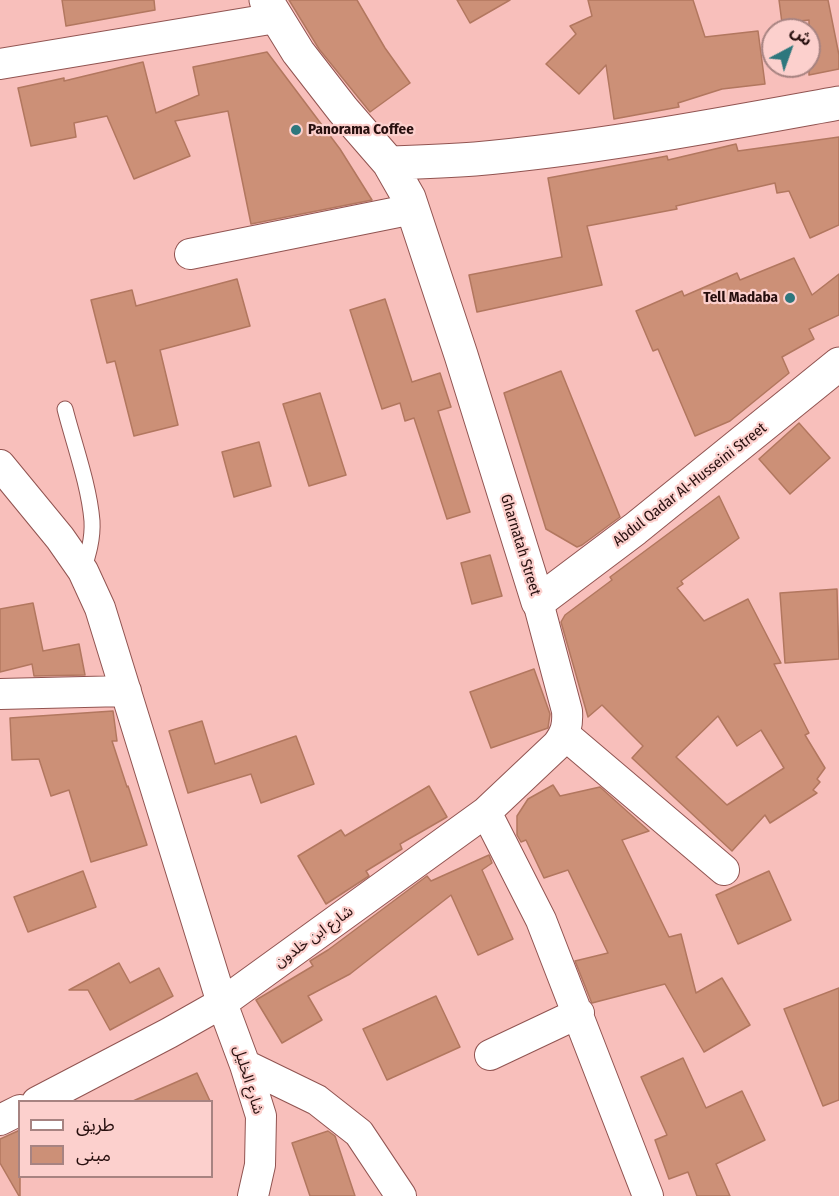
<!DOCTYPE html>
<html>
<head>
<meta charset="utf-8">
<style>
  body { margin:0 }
  #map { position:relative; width:839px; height:1196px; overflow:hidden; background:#f8bfbb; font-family:"Fira Sans Condensed","Noto Sans Arabic",sans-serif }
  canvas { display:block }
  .legend { position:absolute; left:18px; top:1100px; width:195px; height:78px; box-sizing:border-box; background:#fcd0cd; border:2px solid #a78381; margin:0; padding:8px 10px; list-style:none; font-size:18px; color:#270f0e }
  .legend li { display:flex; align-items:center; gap:12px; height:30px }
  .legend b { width:30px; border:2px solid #a78381 }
  .north { position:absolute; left:761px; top:18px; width:60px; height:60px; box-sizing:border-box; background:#fcd0cd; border:2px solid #a78381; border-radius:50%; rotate:41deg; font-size:16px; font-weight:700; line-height:24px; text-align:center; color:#270f0e }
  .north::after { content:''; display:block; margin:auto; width:21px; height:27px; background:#2e777d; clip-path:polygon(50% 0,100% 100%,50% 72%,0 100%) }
</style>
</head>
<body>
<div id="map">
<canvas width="839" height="1196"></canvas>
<ul class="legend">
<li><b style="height:8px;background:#fff"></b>طريق</li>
<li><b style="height:16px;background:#cc9077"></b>مبنى</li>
</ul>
<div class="north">ش</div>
</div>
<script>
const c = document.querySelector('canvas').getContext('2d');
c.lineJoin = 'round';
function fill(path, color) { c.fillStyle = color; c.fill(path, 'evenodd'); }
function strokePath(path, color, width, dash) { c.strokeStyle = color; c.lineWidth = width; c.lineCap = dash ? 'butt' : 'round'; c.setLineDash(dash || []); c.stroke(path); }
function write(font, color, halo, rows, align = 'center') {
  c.font = font + ' "Fira Sans Condensed","Noto Sans Arabic",sans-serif'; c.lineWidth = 4.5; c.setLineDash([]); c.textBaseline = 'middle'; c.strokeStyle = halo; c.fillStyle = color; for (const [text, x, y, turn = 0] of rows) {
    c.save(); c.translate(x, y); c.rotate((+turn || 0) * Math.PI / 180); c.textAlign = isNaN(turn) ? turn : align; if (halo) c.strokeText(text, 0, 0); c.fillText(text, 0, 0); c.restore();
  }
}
const building = new Path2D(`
  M62,0H154L155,10L66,26Z
  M289,0H357L385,48L410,83L370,112L319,49Z
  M457,0H510L470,23Z
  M588,0H693L705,37L758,31L765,84L722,89L678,103L679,107L614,119L606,65L579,94L546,64L576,34L570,26L592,16Z
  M779,0H828L839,55V69L809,75V20L782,23Z
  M267,52L340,149L372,200L251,224L228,111L175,121L190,156L134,179L107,116L74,123L76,137L31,146L18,88L64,78V81L143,62L156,113L199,95L193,67Z
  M839,137V225L810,238L789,191L777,193L775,183L676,206L677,209L587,226L602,285L477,312L469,275L562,257L548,178L667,156L668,160L736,144L738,151Z
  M794,258L812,295L839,274V315L809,329L814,339L782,357L789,373L730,421L695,436L658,349L653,351L636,311L682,291L684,296L737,273L740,280Z
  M237,279L250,326L160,350L178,425L134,436L115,361L107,363L91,300L132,290L136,306Z
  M385,299L412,382L440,373L451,407L438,411L470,512L447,519L414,418L405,421L400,403L382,409L350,310Z
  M561,371L620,517L582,545L577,547L546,529L504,393Z
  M320,393L346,475L309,486L283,404Z
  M799,423L830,458L790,494L759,459Z
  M259,442L271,486L234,497L222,452Z
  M719,496L739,538L681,581L683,584L677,588L704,621L748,599L781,663L774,664L809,733L805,735L825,768L817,779L820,782L813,790L817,793L770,823L765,815L732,851L632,758L643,746L602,705L588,717L561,622L565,615L612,580L610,577ZM718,716L737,746L761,730L784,768L727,805L676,757Z
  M490,555L502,596L472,604L461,563Z
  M837,589L839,659L785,663L780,593Z
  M33,603L43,651L79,644L85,675L34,676L32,664L0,672V609Z
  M534,669L550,714L548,728L491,748L470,692Z
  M113,711L117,741H112L127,787L128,786L147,845L91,862L69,790L51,796L39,759L12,760L10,718Z
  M202,721L215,764L296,736L314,784L261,803L251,774L188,793L169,731Z
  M553,785L560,796L600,787L649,831L622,840L669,937L681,934L696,993L722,978L750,1025L704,1052L665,984L592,1003L591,1001L575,961L608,953L568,870L544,878L526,840L521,842L517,835V816L528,799Z
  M429,786L447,817L400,844L402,849L366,871L369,876L326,904L298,856L341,830L345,836Z
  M489,855L492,863L482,870L513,939L478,955L451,895L350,974L308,996L322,1020L282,1043L256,1000L313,966L310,961L328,950L427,876L431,881Z
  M83,871L96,907L28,932L14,897Z
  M769,871L791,920L738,944L716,895Z
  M119,963L130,983L159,968L173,996L110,1030L88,990H69Z
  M839,988V1100L823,1106L784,1009Z
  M436,996L460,1047L387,1080L363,1029Z
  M683,1058L706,1108L742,1091L765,1140L716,1164L730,1196H697L688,1172L669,1179L655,1140L667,1135L641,1077Z
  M197,1073L210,1101H133Z
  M20,1130V1196H19L0,1163V1139Z
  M328,1131L335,1136L355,1196H310L292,1143Z`);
fill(building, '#cc9077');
strokePath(building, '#b2775f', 1.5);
const service = new Path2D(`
  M65,409C74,444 89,485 92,521C93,539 88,555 83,571`);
const minor = new Path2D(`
  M0,64L276,18
  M190,254L413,209
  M0,465L60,538L83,571L100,608L222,1003L245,1065L261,1116L260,1165L253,1196
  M0,694L126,691
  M565,735L724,870
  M486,812L541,920L648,1196
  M490,1055L579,1013
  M245,1065L317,1100L359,1133L401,1196
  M37,1102L169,1033L222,1003L486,812L557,745C566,733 568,725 567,711L538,602
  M0,1120L20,1110`);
const tertiary = new Path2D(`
  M266,0L298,52L343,110L389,163L409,198L461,355L538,602L635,529L839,364
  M389,163C417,162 446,161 475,159C597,148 718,125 839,103`);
strokePath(service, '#915451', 17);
strokePath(minor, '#915451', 32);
strokePath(tertiary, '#915451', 35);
strokePath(service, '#fff', 15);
strokePath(minor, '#fff', 30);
strokePath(tertiary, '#fff', 33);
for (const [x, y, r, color] of [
  [296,130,6,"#2e777d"],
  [790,298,6,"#2e777d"]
]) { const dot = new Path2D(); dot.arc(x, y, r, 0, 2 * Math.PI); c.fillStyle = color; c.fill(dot); strokePath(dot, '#fcd0cd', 2); }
write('bold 15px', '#270f0e', '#fcd0cd', [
  ["Panorama Coffee",308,130],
  ["Tell Madaba",778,298,"right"]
], 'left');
write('15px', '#270f0e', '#fcd0cd', [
  ["Abdul Qadar Al-Husseini Street",690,485,-38],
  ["Gharnatah Street",520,545,73],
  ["شارع ابن خلدون",314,937,-36],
  ["شارع الخليل",248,1080,73]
]);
</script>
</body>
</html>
